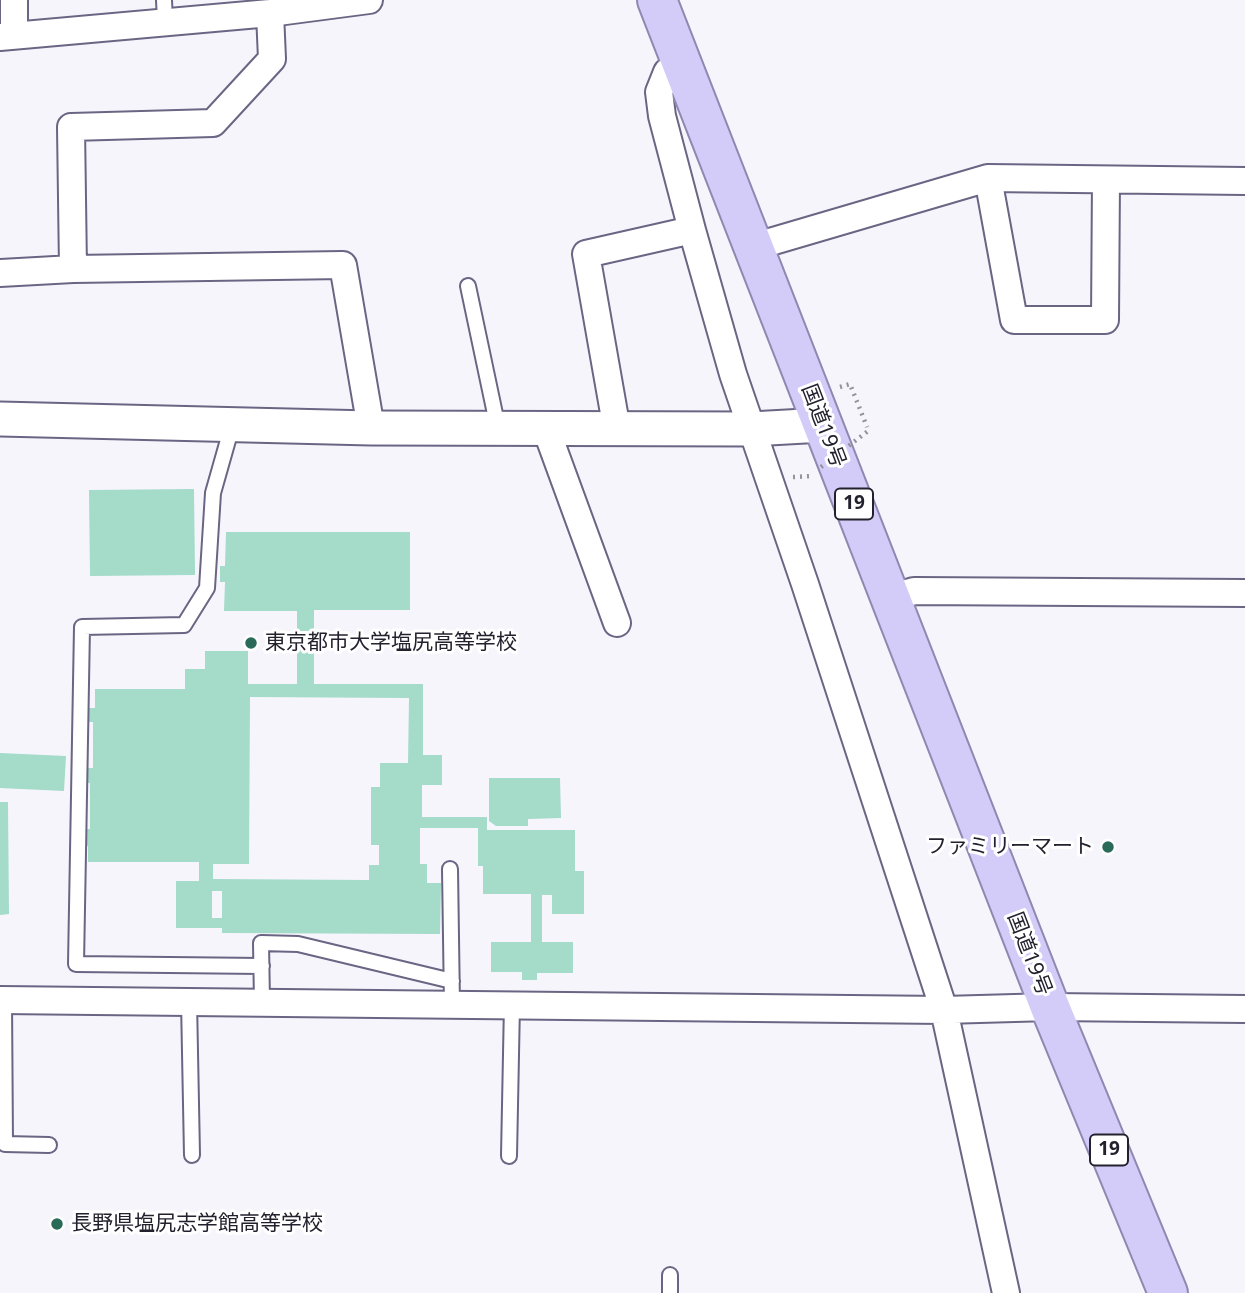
<!DOCTYPE html>
<html>
<head>
<meta charset="utf-8">
<style>
  body { margin:0 }
  canvas { display:block; background:#f6f5fc }
</style>
</head>
<body>
<canvas width="1245" height="1293"></canvas>
<script>
const c = document.querySelector('canvas').getContext('2d');
c.lineJoin = 'round';
function fill(path, color) { c.fillStyle = color; c.fill(path, 'evenodd'); }
function strokePath(path, color, width, dash) { c.strokeStyle = color; c.lineWidth = width; c.lineCap = dash ? 'butt' : 'round'; c.setLineDash(dash || []); c.stroke(path); }
function write(font, color, halo, rows, align = 'center') {
  c.font = font + ' "Noto Sans","Noto Sans JP",sans-serif'; c.lineWidth = 6; c.setLineDash([]); c.textBaseline = 'middle'; c.strokeStyle = halo; c.fillStyle = color; for (const [text, x, y, turn = 0] of rows) {
    c.save(); c.translate(x, y); c.rotate((+turn || 0) * Math.PI / 180); c.textAlign = isNaN(turn) ? turn : align; if (halo) c.strokeText(text, 0, 0); c.fillText(text, 0, 0); c.restore();
  }
}
fill(new Path2D(`
  M194,489L195,575L90,576L89,490Z
  M226,532H410V610H314V684H423V755H442V785H422V817H487V830H575V871H584V914H552V895H542V942H573V973H537V980H522V972H491V942H531V894H483V866H478V828H420V864H427V883H441L440,934L222,933V928H176V881H199V862H88V846H82V829H90V783H84V768H93V722H85V708H95V689H185V669H205V651H248V684H297V611H224L225,582H220V566H225ZM250,697L409,698L408,763H380V787H371V845H379V865H369V880L213,879V864H249ZM212,891H222V918H212Z
  M0,753L66,756L64,791L0,788Z
  M489,778H560L561,818L528,819V826H496L489,821Z
  M0,802H8L9,914L0,915Z`), '#a4dbc9');
const service = new Path2D(`
  M164,0L165,21
  M468,286L498,428
  M232,426L213,493L207,588L184,625L82,627L76,964L262,966
  M450,869L452,1005
  M4,1000L5,1144L49,1145
  M189,1001L192,1155
  M262,1002L261,943L298,944L452,981
  M509,1156L512,1004
  M670,1275V1293`);
const minor = new Path2D(`
  M14,35V0
  M0,37L270,13L369,0
  M682,64L667,72L659,92L662,116L692,230L733,374L805,584L944,1010L1006,1293
  M988,178L1014,320H1105L1106,180
  M753,247L988,178L1245,181
  M73,269L71,127L213,123L272,59L270,13
  M0,273L73,269L343,265L371,428
  M546,429L617,623
  M617,430L586,254L692,230
  M890,598L914,591L1245,593
  M0,1000L944,1010L1050,1007L1245,1009`);
const tertiary = new Path2D(`
  M0,419L371,428L751,429L823,425`);
const trunk = new Path2D(`
  M657,0L1050,1007L1168,1293`);
strokePath(service, '#6b6584', 18);
strokePath(minor, '#6b6584', 30);
strokePath(tertiary, '#6b6584', 37);
strokePath(trunk, '#9088b0', 42);
strokePath(new Path2D(`
  M840,387L850,384L867,427
  M793,477L812,476`), '#94929b', 4.5, [2, 5]);
strokePath(service, '#fff', 14);
strokePath(minor, '#fff', 26);
strokePath(tertiary, '#fff', 33);
strokePath(trunk, '#d4ccf8', 38);
strokePath(new Path2D(`
  M821,467L868,431L867,427`), '#94929b', 4.5, [2, 5]);
for (const [x, y, r, color] of [
  [251,643,7,"#296a59"],
  [1108,847,7,"#296a59"],
  [57,1224,7,"#296a59"]
]) { const dot = new Path2D(); dot.arc(x, y, r, 0, 2 * Math.PI); c.fillStyle = color; c.fill(dot); strokePath(dot, '#fff', 2.5); }
for (const [x, y, w] of [
  [854,504,38],
  [1109,1150,38]
]) { const box = new Path2D(); box.roundRect(x - w / 2, y - 15.5, w, 31, 5); c.fillStyle = '#fff'; c.fill(box); strokePath(box, '#24212e', 2); }
write('bold 19px', '#24212e', null, [
  ["19",854,504],
  ["19",1109,1150]
]);
write('21px', '#24212e', '#fff', [
  ["国道19号",823,426,69],
  ["国道19号",1029,954,69]
]);
write('21px', '#24212e', '#fff', [
  ["東京都市大学塩尻高等学校",265,643],
  ["ファミリーマート",1094,847,"right"],
  ["長野県塩尻志学館高等学校",71,1224]
], 'left');
</script>
</body>
</html>
